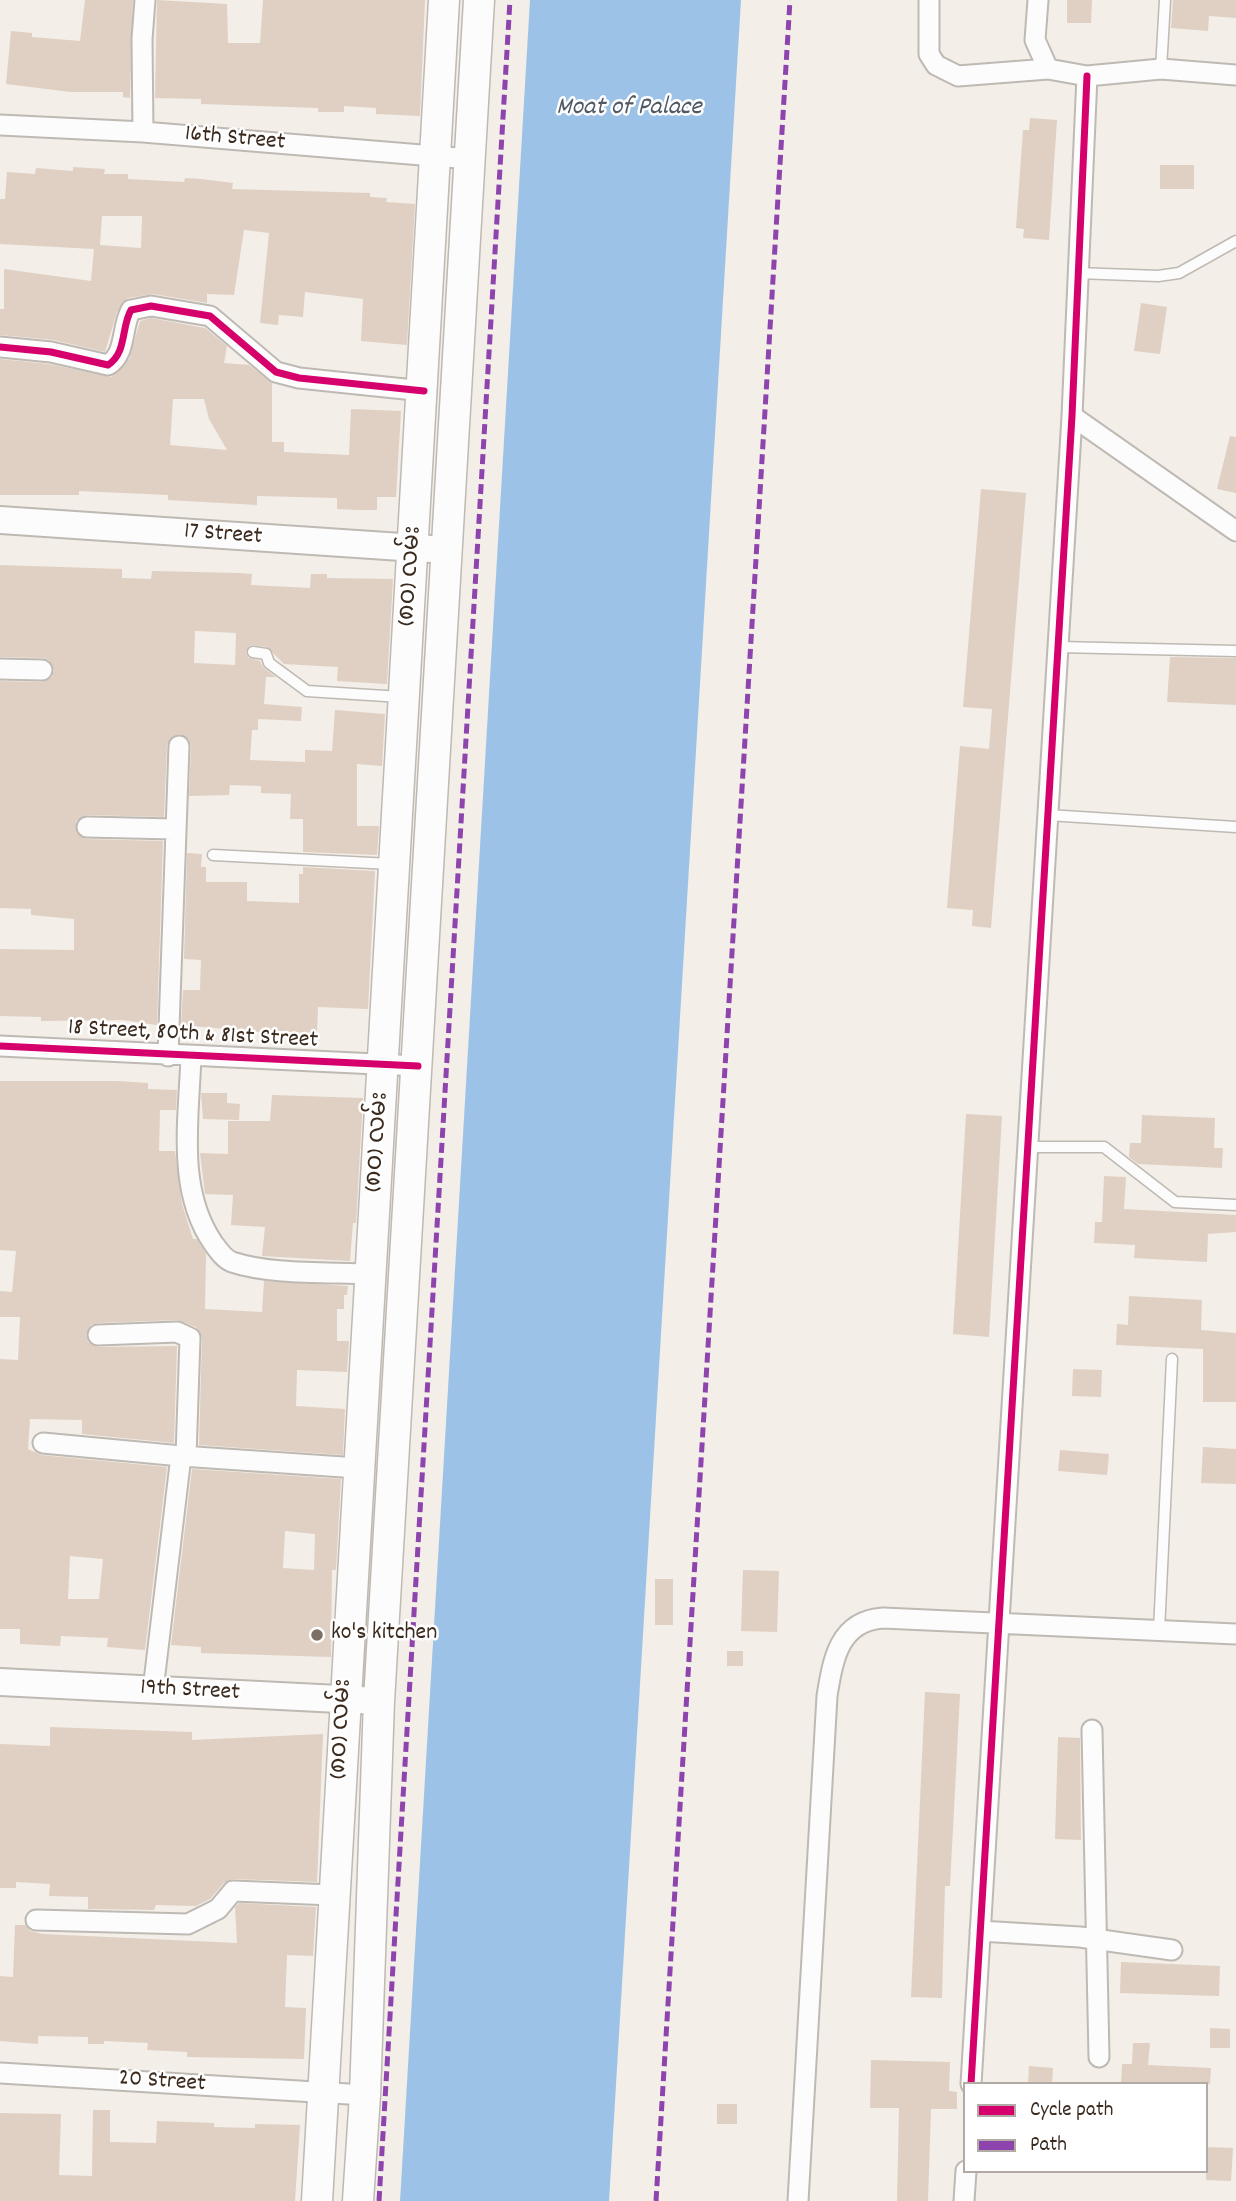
<!DOCTYPE html>
<html>
<head>
<meta charset="utf-8">
<style>
  body { margin:0 }
  #map { position:relative; width:1236px; height:2201px; overflow:hidden; background:#f4eee8; font-family:Dekko,sans-serif }
  canvas { display:block }
  .legend { position:absolute; left:963px; top:2082px; width:245px; height:91px; box-sizing:border-box; background:#fff; border:2px solid #b1aaa5; margin:0; padding:9px 12px; list-style:none; font-size:21px; color:#3b2a1e }
  .legend li { display:flex; align-items:center; gap:14px; height:35px }
  .legend b { width:35px; border:2px solid #b1aaa5 }
</style>
</head>
<body>
<div id="map">
<canvas width="1236" height="2201"></canvas>
<ul class="legend">
<li><b style="height:9px;background:#d6006c"></b>Cycle path</li>
<li><b style="height:9px;background:#8e44ad"></b>Path</li>
</ul>
</div>
<script>
const c = document.querySelector('canvas').getContext('2d');
c.lineJoin = 'round';
function fill(path, color) { c.fillStyle = color; c.fill(path, 'evenodd'); }
function strokePath(path, color, width, dash) { c.strokeStyle = color; c.lineWidth = width; c.lineCap = dash ? 'butt' : 'round'; c.setLineDash(dash || []); c.stroke(path); }
function write(font, color, halo, rows, align = 'center') {
  c.font = font + ' Dekko,"Noto Sans Myanmar",sans-serif'; c.lineWidth = 5; c.setLineDash([]); c.textBaseline = 'middle'; c.strokeStyle = halo; c.fillStyle = color; for (const [text, x, y, turn = 0] of rows) {
    c.save(); c.translate(x, y); c.rotate((+turn || 0) * Math.PI / 180); c.textAlign = isNaN(turn) ? turn : align; if (halo) c.strokeText(text, 0, 0); c.fillText(text, 0, 0); c.restore();
  }
}
fill(new Path2D(`
  M530,0H741L609,2201H400Z`), '#9cc3e7');
fill(new Path2D(`
  M85,0H133L130,98L123,97V92H70L6,84L11,31L32,33V37L80,41Z
  M157,0L227,4L228,43H260L263,0H425L420,116L376,114V108L344,106V112H318V108L201,104V99L155,98Z
  M1067,0H1092L1091,23H1067Z
  M1173,0H1236V18L1209,16L1208,31L1171,28Z
  M1030,118L1057,120L1049,240L1023,238L1024,229L1016,228L1023,130H1029Z
  M1160,165H1194V189H1160Z
  M73,167L105,169L104,174H128V179L184,182L185,178L201,179L233,183L232,189L370,193V197L387,198L386,202L415,204L407,345L361,341L363,299L305,292L303,317L279,315L278,325L260,323L269,233L244,230L234,295L207,294V303L153,294L128,298L117,312L105,352L54,340L0,335V309H4V269L91,281L94,249L0,244V199H5L7,172L35,174L36,168L73,171ZM102,216H142L141,248L100,245Z
  M1141,303L1167,307L1160,354L1134,351Z
  M151,318L205,328L227,346L224,363L249,365L272,383V442H284V452L349,455L351,409L401,411L396,497H377V510H357L337,509V498L257,496V505L168,500V495L79,491V495H0V359L49,364L111,377L129,359L140,321ZM173,399H204L209,419L227,450L170,445Z
  M1230,436L1236,437V493L1217,489Z
  M981,489L1026,493L991,928L972,926L973,910L947,908L960,746L989,749L992,709L963,707Z
  M0,565L122,569V578L151,579L152,571L238,573L252,574L251,585L310,588L311,574H327V578L393,579L387,684L337,681L338,667L284,664L267,647L251,645L246,652L248,657L260,661L264,668L276,677H266L264,704L302,707L301,721L258,719V730H252L250,760L305,762V750L332,751L335,710L385,714L382,766L357,764V826H379L377,855L303,852V819H290L291,794L261,793V786L230,785L229,795L189,796L191,746L189,740L180,734L173,736L167,745L164,817L87,815L76,821L77,833L86,839L163,841L157,1025L122,1020L41,1021V1017L0,1016V949L74,950V919L31,915V909L0,908V681L42,682L52,677L54,670L49,660L43,658L0,657ZM195,631L236,633L235,665L194,663Z
  M1170,657L1236,658V705L1167,702Z
  M187,853L202,854L201,867H206V882H247V901L299,903V874H303V867L375,871L368,1009L318,1007L317,1033L258,1032L181,1025L183,990H200L201,960L184,959Z
  M0,1081H118L148,1083V1089L177,1090L176,1110H160L159,1151H175L182,1204L193,1239H197L206,1254L205,1309L262,1312L264,1281L348,1286L347,1295H344V1309H337V1341H349L347,1372L297,1370L296,1406L345,1409L343,1455L199,1445L202,1338L196,1327L177,1320L98,1323L91,1325L86,1335L88,1342L98,1347L177,1346L174,1443L82,1434V1420L30,1419L28,1449L41,1455L167,1467L145,1650L107,1647L108,1638L61,1636L60,1646L20,1644V1629H0V1359L18,1360L20,1317H0V1291L12,1292L16,1251L0,1250ZM70,1556L103,1559L99,1599H68Z
  M201,1093H227V1103L240,1104L239,1120L203,1119Z
  M272,1095L363,1098L356,1223H353L350,1261L262,1256L265,1227L231,1225L233,1195L205,1194L200,1153L228,1154V1121H270Z
  M966,1114L1002,1116L989,1337L953,1334Z
  M1142,1115L1215,1118L1214,1148H1223L1222,1168L1138,1164L1129,1157L1130,1143H1141Z
  M1104,1176L1126,1177L1124,1209L1236,1215V1232L1208,1234L1207,1262L1134,1258L1135,1245L1094,1243L1095,1222H1102Z
  M1129,1296L1202,1300L1201,1330L1236,1333V1402H1203V1349L1116,1345L1117,1324L1128,1325Z
  M1073,1369L1102,1370L1101,1397L1072,1396Z
  M1203,1447L1236,1449V1484L1201,1483Z
  M1060,1450L1109,1454L1107,1475L1058,1471Z
  M192,1469L341,1479L336,1570H332L331,1657L201,1653V1647L171,1645ZM285,1531L315,1534L314,1570L283,1568Z
  M743,1570L779,1571L777,1632L741,1631Z
  M655,1579H673V1625H655Z
  M727,1651H743V1666H727Z
  M925,1692L960,1694L950,1886H945L942,1998L911,1997Z
  M50,1727L192,1732V1740L323,1734L317,1882L233,1879L224,1883L210,1899L196,1906L156,1905L154,1910L88,1909V1897L49,1896L50,1884L16,1882V1888H0V1744L50,1746Z
  M1058,1737L1080,1738L1081,1840L1055,1839Z
  M239,1903L316,1907L313,1956L287,1955L285,2007L306,2008L304,2059L187,2057V2052L147,2050L148,2043L104,2041V2044H88V2037L38,2036V2044L0,2041V1976L13,1977L15,1925H25L30,1931L43,1934L237,1943L235,1907Z
  M1121,1962L1220,1966L1219,1996L1120,1993Z
  M1210,2028L1230,2029V2048H1210Z
  M1133,2043H1150L1148,2065L1211,2068L1210,2084H1121L1122,2064H1132Z
  M871,2060L950,2062L949,2091L957,2092V2109H931L928,2201H897L899,2108H870Z
  M1029,2066L1053,2068L1052,2084H1028Z
  M717,2104H737V2124H717Z
  M93,2110H110V2142L156,2143L157,2121L214,2123V2127L255,2128V2124L300,2125L295,2201H0V2113L61,2114L59,2175L92,2176Z
  M1206,2147L1233,2148L1231,2181L1206,2180Z`), '#dfd0c3');
const lane = new Path2D(`
  M1161,69L1165,0
  M1077,273L1158,276L1179,273L1236,241
  M1058,647L1236,651
  M253,652L266,654L269,663L307,691L401,697
  M1048,815L1236,827
  M213,855L391,864
  M1027,1147H1104L1175,1202L1236,1205
  M1159,1631L1172,1359`);
const street = new Path2D(`
  M929,0V54L936,65L958,76L1048,69
  M1038,0L1035,40L1048,69L1087,76L1161,69L1236,75
  M0,125L143,132L470,159
  M143,132L142,39L145,0
  M0,347L51,352L108,365C127,353 121,327 131,310L151,306L210,316L276,372L299,378L424,391
  M1072,416L1236,531
  M0,669L42,670
  M87,827L174,829
  M0,1046L418,1066
  M168,1056L179,746
  M191,1056C189,1118 176,1189 213,1243C218,1250 224,1259 232,1262C271,1275 328,1272 370,1274
  M98,1335L177,1332L190,1338L186,1456
  M43,1443L181,1456L358,1468
  M153,1690L181,1456
  M1092,1730L1099,2057
  M36,1920L188,1924L218,1909L233,1891L333,1895
  M980,1931L1080,1937L1172,1950
  M0,2073L365,2095
  M971,2084L1072,416L1087,76
  M798,2201L827,1696C833,1659 839,1621 883,1618L1236,1634
  M964,2201L966,2171`);
const secondary = new Path2D(`
  M0,520L446,550
  M0,1682L379,1701`);
const primary = new Path2D(`
  M317,2201L444,0
  M358,2201L365,2095L379,1701L479,0`);
strokePath(lane, '#beb9b3', 13);
strokePath(street, '#beb9b3', 23);
strokePath(secondary, '#beb9b3', 30);
strokePath(primary, '#beb9b3', 33);
strokePath(lane, '#fdfcfc', 10);
strokePath(street, '#fdfcfc', 19);
strokePath(secondary, '#fdfcfc', 26);
strokePath(primary, '#fdfcfc', 30);
strokePath(new Path2D(`
  M379,2201L510,0
  M656,2201L790,0`), '#8e44ad', 5, [10, 5]);
strokePath(new Path2D(`
  M0,347L51,352L108,365C127,353 121,327 131,310L151,306L210,316L276,372L299,378L424,391
  M0,1046L418,1066
  M971,2084L1072,416L1087,76`), '#d6006c', 7);
for (const [x, y, r, color] of [
  [317,1635,7,"#7c6f65"]
]) { const dot = new Path2D(); dot.arc(x, y, r, 0, 2 * Math.PI); c.fillStyle = color; c.fill(dot); strokePath(dot, '#fff', 2.5); }
write('24px', '#3b2a1e', '#fff', [
  ["16th Street",235,140,5],
  ["17 Street",223,536,4],
  ["(၈၀) လမ်း",412,576,-86],
  ["18 Street, 80th & 81st Street",193,1036,3],
  ["(၈၀) လမ်း",379,1142,-86],
  ["19th Street",190,1692,3],
  ["(၈၀) လမ်း",343,1729,-87],
  ["20 Street",162,2083,4]
]);
write('24px', '#3b2a1e', '#fff', [
  ["ko's kitchen",331,1635]
], 'left');
write('italic 26px', '#505964', '#fff', [
  ["Moat of Palace",629,109]
]);
</script>
</body>
</html>
